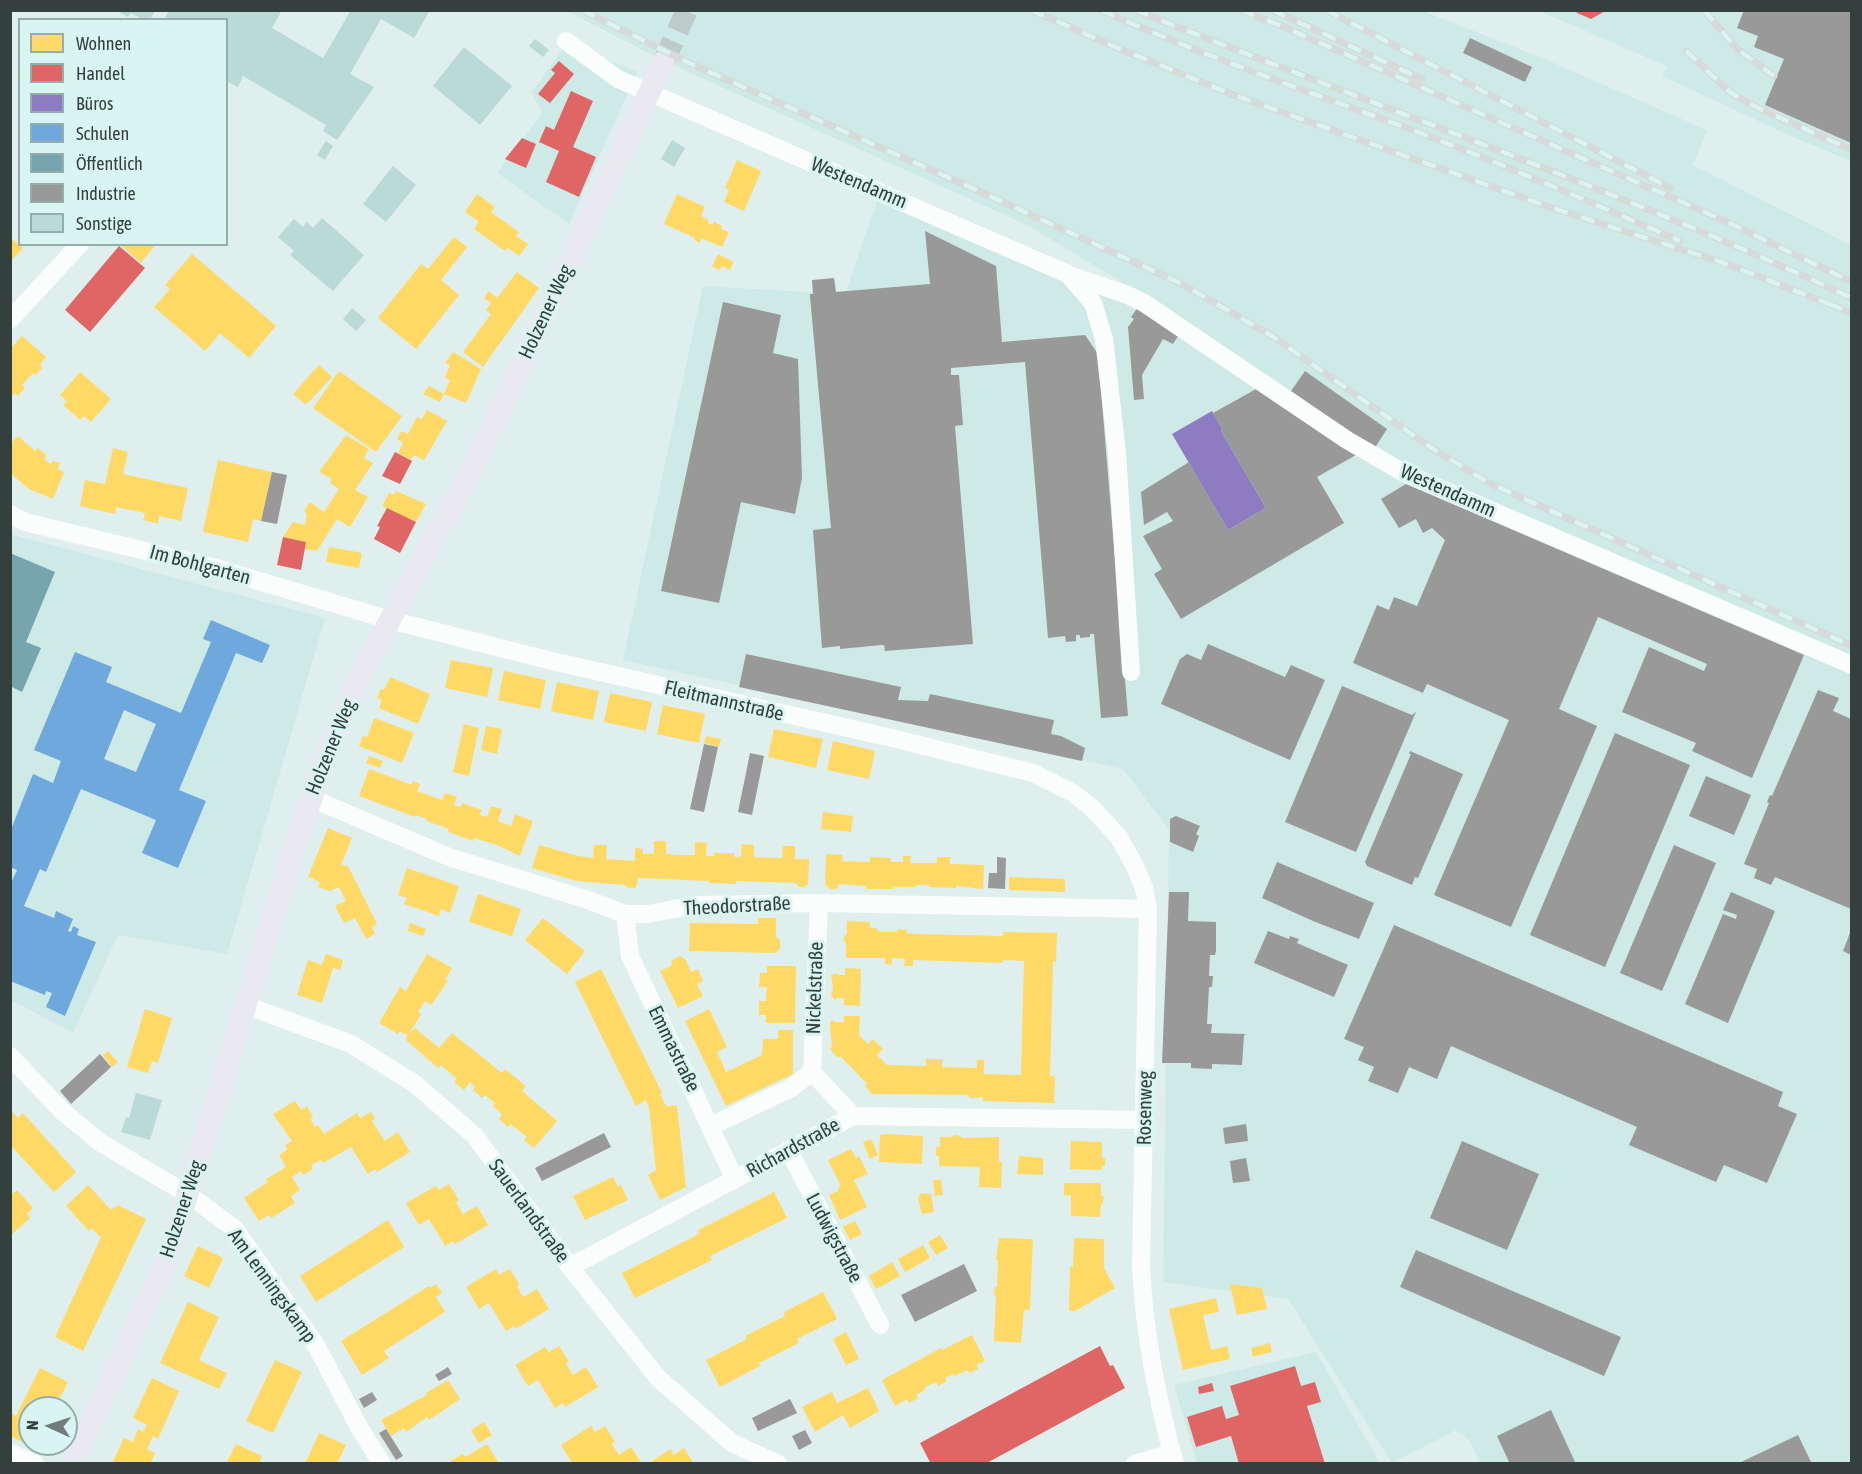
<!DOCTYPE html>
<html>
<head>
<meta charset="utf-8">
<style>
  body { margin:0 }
  #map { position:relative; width:1862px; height:1474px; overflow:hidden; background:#dfefed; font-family:"Asap Condensed",sans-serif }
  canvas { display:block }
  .frame { position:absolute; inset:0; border:12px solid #34403e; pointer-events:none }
  .legend { position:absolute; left:18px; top:18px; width:210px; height:228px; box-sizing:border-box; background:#d9f5f1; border:2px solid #97ada9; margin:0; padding:8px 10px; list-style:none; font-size:18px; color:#34403e }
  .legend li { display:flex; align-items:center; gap:12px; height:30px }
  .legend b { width:30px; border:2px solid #97ada9 }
  .north { position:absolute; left:18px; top:1396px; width:60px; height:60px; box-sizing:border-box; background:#d9f5f1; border:2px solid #97ada9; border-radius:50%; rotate:273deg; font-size:16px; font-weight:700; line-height:24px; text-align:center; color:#34403e }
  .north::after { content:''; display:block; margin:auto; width:21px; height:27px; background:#707d7b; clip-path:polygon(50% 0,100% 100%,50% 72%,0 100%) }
</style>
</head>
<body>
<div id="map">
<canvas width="1862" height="1474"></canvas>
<div class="frame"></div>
<ul class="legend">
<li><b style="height:16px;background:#ffd966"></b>Wohnen</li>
<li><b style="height:16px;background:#e06666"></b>Handel</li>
<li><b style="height:16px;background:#8e7cc3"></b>Büros</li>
<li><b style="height:16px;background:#6fa8dc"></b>Schulen</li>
<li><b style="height:16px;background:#76a5af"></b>Öffentlich</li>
<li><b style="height:16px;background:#999"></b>Industrie</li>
<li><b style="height:16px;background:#badad6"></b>Sonstige</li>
</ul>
<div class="north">N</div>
</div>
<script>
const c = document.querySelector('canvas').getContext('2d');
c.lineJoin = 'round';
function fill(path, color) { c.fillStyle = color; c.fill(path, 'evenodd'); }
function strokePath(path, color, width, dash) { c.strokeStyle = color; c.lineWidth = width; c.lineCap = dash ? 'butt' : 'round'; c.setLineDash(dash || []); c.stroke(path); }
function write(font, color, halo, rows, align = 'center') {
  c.font = font + ' "Asap Condensed",sans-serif'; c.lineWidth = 6; c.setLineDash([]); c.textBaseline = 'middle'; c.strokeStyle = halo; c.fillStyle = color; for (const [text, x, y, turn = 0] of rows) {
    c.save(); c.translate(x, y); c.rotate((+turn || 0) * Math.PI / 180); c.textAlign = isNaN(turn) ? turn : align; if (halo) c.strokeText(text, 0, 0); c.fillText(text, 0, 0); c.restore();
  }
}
fill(new Path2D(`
  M567,11H1423L1542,58L1707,130L1693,165L1851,245V663L1409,467L1374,449L1291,391L1135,290L1027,225L664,61Z
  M1539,11H1851V161L1788,135L1662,76L1667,66Z
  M567,43L637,72L569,224L497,173L542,113L532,92Z
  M877,201L1060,280L1132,306L1356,454L1851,669V1463H1480L1470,1441L1456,1430L1392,1463L1288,1299L1163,1282L1169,830L1123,769L623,660L703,286L806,292L846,291Z
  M10,534L325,618L227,954L118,935L73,1033L11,1000Z
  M1316,1352L1380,1463H1197L1174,1385Z`), '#ceeae6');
fill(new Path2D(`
  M737,160L761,171L744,211L724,202L729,190L725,188Z
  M477,194L495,207L491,212L519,232L516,236L528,244L519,256L508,248L505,251L474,229L479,222L465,212Z
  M677,194L705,207L701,216L709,220L708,223L712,225L714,222L722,226L721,229L729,232L722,247L701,238L700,243L694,240L695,238L664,224Z
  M10,237L23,248L10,262Z
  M454,237L467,247L441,280L459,295L416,349L378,318L421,264L428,269Z
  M120,244H156L141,263Z
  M192,254L276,326L249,358L220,333L205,351L154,307L170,289L165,285Z
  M718,254L734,262L730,270L721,266L720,270L712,267Z
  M517,272L539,288L483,367L463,352L491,314L486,310L491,303L484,298L489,291L497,298Z
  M22,336L46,357L40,365L42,368L36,375L33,373L22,385L25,388L18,396L15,393L10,398V349Z
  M453,352L481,369L466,403L444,394L440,402L423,394L429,386L444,394L450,380L445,378L450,365L445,363Z
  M319,365L332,377L306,405L293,394Z
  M339,371L402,416L376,452L313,408Z
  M80,372L111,399L91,422L84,416L80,420L63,405L67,401L60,395Z
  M427,410L447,421L424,460L414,455L411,460L398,453L403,443L397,439L401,431L408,434L417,417L422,419Z
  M346,435L369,449L364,458L373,463L355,490L368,497L350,527L337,519L317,551L305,549L306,542L283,537L293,522L305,525L307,515L304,511L310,502L324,512L339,489L330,483L332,479L319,472Z
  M18,436L35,451L38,448L47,456L44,459L50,464L53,461L60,463L58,469L64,472L53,499L29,489L10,473V444Z
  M113,448L128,452L123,474L188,488L181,521L159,516L158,524L143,520L145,513L116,507L115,514L80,506L85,480L105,484Z
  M218,460L272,472L261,521L253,519L248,542L203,532Z
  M396,491L426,504L416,522L382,506L389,493L394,495Z
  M329,547L362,553L359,568L326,562Z
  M451,660L493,668L487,697L445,688Z
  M504,671L546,680L540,709L498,700Z
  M390,677L430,694L418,724L379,708L382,700L377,698L381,689L384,690Z
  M557,682L599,691L593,720L551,711Z
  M610,693L652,702L646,731L604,722Z
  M663,705L705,714L699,743L657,734Z
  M374,718L414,733L402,763L359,746L363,736L367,737Z
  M464,724L479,728L469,776L453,772Z
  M486,726L502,729L497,754L481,750Z
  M774,729L823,739L816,768L768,757Z
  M706,736L721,739L719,747L704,743Z
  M833,741L875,751L869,779L827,770Z
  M369,756L383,761L380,768L366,763Z
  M369,769L412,785L413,781L420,784L417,791L442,800L445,793L457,797L454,805L461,807L462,803L482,810L480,815L487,817L491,806L502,809L498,821L511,826L515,814L533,821L520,856L497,845L474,838L473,841L448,832L449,829L427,821V819L416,815L415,817L359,796Z
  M823,812L853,816L851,832L821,829Z
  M328,828L352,838L341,865L348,866L377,924L372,927L375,934L366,939L355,918L344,923L335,906L346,901L339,887L330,891L318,887L320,882L308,877Z
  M654,841H666V854L679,855H695V842L707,843L706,856H714V853H735L734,857H741L742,844L754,845V857L782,858L783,846H795V859H809L808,884L804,887H799L796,883L736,881V884L709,883V881L638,878L637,885L635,888L627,887L625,885L576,881L532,868L539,845L578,856L593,858L594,845H607L606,859L635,861V848L643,849V854H654Z
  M826,854L843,855L842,861L870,862V857L891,858V862H903V856H911L910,863H937V857H950V864L984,865L983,889L956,886V888L929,887V885H916V887H893V889H866V886L839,884L837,889H830L825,884Z
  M407,868L459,886L450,913L441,909L439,916L404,904L407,898L398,895Z
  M1009,877L1065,879V892L1009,890Z
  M478,894L521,909L512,936L469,922Z
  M543,918L585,951L567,974L525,940Z
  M758,918H776V937L780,940V949L775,953L689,951L690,923L758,924Z
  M847,921L870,922V928H876L880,932H897V929L907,930V933L914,934L1003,936V932L1057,933L1056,962H1053L1050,1076H1055L1054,1103L983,1101V1097L970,1098L968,1095L872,1094L865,1086L867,1084L853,1069L840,1056L838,1058L830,1049L832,1047L830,1023L832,1020L836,1022H844V1016H860L859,1035L868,1044L873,1039L883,1049L877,1055L887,1065L926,1066V1059H943L942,1067L977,1068V1060H984V1074L1021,1075L1024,961L1003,960V963L913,960V966H904L905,959L892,958V965L885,964V958H846V943L843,940L847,933Z
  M410,923L426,929L423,936L408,931Z
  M326,954L343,960L340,970L333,968L322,1003L297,995L308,960L322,965Z
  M427,954L452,968L445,980L448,981L431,1005L425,1001L418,1012L421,1014L408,1036L400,1031L398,1034L379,1023L400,987L406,991Z
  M680,956L686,960L691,972L698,969L703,981L697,984L703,996L678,1008L660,971L671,966L672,960Z
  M767,966H796L795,1023H766V1015H759V1001H766L767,987H759L760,973H767Z
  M845,968L861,969L860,1006L844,1005V998H837L835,1000L831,996L833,987L831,975L837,973L838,975H845Z
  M601,969L662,1093L660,1094L666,1106L677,1105L686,1187L660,1200L648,1175L656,1170L649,1108L646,1100L636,1106L575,982Z
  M145,1009L172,1018L158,1063L152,1061L148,1073L127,1067Z
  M709,1009L727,1047L717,1052L726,1072L762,1055L763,1039H778V1030H793V1074L726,1106L685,1021Z
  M415,1028L439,1048L452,1033L502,1073L505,1069L526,1086L522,1091L557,1121L534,1148L524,1140L527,1137L510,1124L508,1127L499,1119L502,1114L493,1106L495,1103L485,1095L482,1098L473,1090L475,1087L470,1082L464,1090L454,1082L457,1079L441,1065L438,1068L405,1039Z
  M108,1051L118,1062L112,1067L103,1055Z
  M295,1101L301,1110L307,1106L313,1117L310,1119L315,1127L318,1125L324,1134L357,1113L360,1118L371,1112L375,1119L372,1121L385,1141L398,1132L410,1152L377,1172L375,1169L368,1174L351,1147L323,1163L321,1160L311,1165L313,1169L303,1175L301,1171L292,1177L300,1190L291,1196L295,1203L271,1218L269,1215L259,1221L244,1198L268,1182L266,1179L286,1167L279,1155L287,1150L285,1145L292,1141L273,1114Z
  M10,1109L18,1118L23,1113L76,1172L54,1192L10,1145Z
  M888,1134L923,1136L922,1164L879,1162L880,1135Z
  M954,1135L960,1136L962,1138L999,1137V1162H1002L1001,1188L979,1187L980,1167L939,1166V1156H936V1147H940V1137H952Z
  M871,1139L878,1155L870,1159L863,1142Z
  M1071,1141L1102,1142V1158H1105V1166H1102V1170L1070,1169Z
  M851,1149L856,1158L859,1156L868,1174L854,1180L867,1207L840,1220L829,1195L838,1191L840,1184L828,1160Z
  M1019,1156L1043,1158V1175L1017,1174Z
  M613,1177L618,1187L621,1185L628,1200L585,1220L573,1196Z
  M933,1180H941L943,1195L935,1196Z
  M1064,1183H1101V1195L1104,1197L1103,1203L1101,1204L1100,1217L1071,1216V1195H1064Z
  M449,1184L459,1200L456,1202L463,1214L477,1206L488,1225L455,1244L453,1241L445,1246L429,1219L419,1225L406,1203L436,1186L439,1190Z
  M88,1185L111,1210L118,1205L146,1219L83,1351L55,1337L102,1235L100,1237L91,1228L89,1231L66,1206Z
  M17,1190L33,1208L27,1214L30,1218L10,1236V1196Z
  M774,1192L787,1218L710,1256L712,1260L635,1298L622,1273L699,1234L698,1230Z
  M921,1193L931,1194L934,1212L922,1214L918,1198Z
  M388,1220L404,1247L316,1302L300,1276Z
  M855,1221L862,1234L850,1240L843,1227Z
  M940,1235L948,1248L936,1255L928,1242Z
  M999,1238L1033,1239L1030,1310H1024L1021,1343L994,1341L996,1295H994L995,1287H997L998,1260H996Z
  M1074,1238L1104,1239V1268L1115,1288L1075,1311H1069L1070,1267H1073Z
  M923,1245L930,1258L905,1272L898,1259Z
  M198,1246L223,1258L209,1288L184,1276Z
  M892,1262L900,1276L876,1289L869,1276Z
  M496,1269L499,1275L510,1269L519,1284L517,1286L523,1297L537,1289L549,1309L515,1329L514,1326L506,1331L489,1303L479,1309L466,1287Z
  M436,1284L442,1293L436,1297L445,1312L384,1351L389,1358L362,1375L341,1341L429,1286L430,1288Z
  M1230,1284L1262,1288L1267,1309L1237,1315Z
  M823,1292L837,1319L797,1339L799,1343L759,1363L760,1366L720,1387L706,1360L747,1339L745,1336L785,1316L784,1312Z
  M1216,1298L1219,1312L1203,1315L1211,1350L1227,1346L1230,1359L1183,1370L1169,1309Z
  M188,1302L219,1317L199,1360L227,1373L219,1389L160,1363Z
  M846,1332L859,1359L846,1365L833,1339Z
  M972,1335L985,1361L976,1365L978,1369L969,1373L968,1370L954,1376L953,1374L945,1378L947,1381L938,1386L936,1382L924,1388L925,1390L916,1395L918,1398L909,1403L907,1399L895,1406L882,1380L941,1348L942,1350Z
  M1270,1343L1272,1352L1253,1357L1251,1348Z
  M559,1346L569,1362L566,1364L573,1375L586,1367L598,1387L565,1407L563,1403L555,1408L538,1380L528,1386L515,1365L545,1347L549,1352Z
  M275,1360L302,1372L273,1433L246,1421Z
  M40,1368L68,1382L60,1398L57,1397L51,1408H30V1444H50L46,1453L10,1436V1413L16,1416Z
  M152,1378L179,1391L158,1439L153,1436L147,1449L155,1453L150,1464H112L124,1438L133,1442L138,1429L143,1432L147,1425L133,1418Z
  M448,1380L460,1399L429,1420L427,1417L406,1432L404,1428L391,1436L381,1420L427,1395L426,1393Z
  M868,1388L879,1411L850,1428L843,1415L815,1432L802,1407L832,1392L837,1403Z
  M484,1422L492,1435L479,1443L471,1430Z
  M591,1426L595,1432L605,1426L615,1442L612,1444L619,1455L631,1447L642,1464H585L583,1461L579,1464H573L561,1445Z
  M319,1433L346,1445L337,1464H305Z
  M236,1444L262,1456L259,1464H226Z
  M487,1444L498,1462L496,1464H447L462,1454L465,1457Z
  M684,1448L694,1464H648L670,1449L674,1455Z`), '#ffd966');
fill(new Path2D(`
  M1575,10H1607L1591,19L1577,13Z
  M559,61L574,74L550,103L538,94L555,73L551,70Z
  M571,91L593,101L573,147L596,157L579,197L546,182L559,151L539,142L546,126L554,130Z
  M522,138L536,144L526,168L505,159Z
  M119,246L145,268L90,332L65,310Z
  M395,452L412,461L400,484L382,476Z
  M387,508L416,522L400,553L374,539L380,527L377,526Z
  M283,537L306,542L301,570L277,565Z
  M1100,1346L1110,1366L1113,1365L1125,1388L985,1464H931L920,1443Z
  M1295,1366L1301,1386L1315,1382L1321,1402L1307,1406L1325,1464H1239L1231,1436L1196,1447L1187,1417L1222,1406L1226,1419L1239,1415L1230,1386Z
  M1212,1383L1214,1391L1199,1394L1198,1387Z`), '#e06666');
fill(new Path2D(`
  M1212,411L1223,430L1221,431L1266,508L1228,530L1172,434Z`), '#8e7cc3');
fill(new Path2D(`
  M211,620L270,645L262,663L236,653L179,790L206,801L178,868L142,853L156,820L81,789L46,872L40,869L24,906L54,918L56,911L73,919L68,931L71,932L73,926L79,929L77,935L96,942L65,1016L46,1007L52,993L46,991L45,995L10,981V885L17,870L10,867V832L33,774L53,783L61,761L34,750L75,652L112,667L106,682L181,713L211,642L203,639ZM124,710L156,724L136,772L104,759Z`), '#6fa8dc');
fill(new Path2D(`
  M10,553L55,572L26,642L41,648L22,692L10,686Z`), '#76a5af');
fill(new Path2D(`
  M1744,10H1851V143L1765,105L1784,59L1754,47L1758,36L1737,28Z
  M1470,38L1532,67L1525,82L1463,53Z
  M925,231L996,266L1002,342L1085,335L1098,354L1128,716L1101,718L1094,634H1090V637L1080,638V635H1076V641L1066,642L1065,636L1048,638L1025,362L951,368V375H959L963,425L955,426L973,644L885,651L884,645H882L840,649V646L822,648L813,530L831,528L810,296V294H813L812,280L834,278L836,292L930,284Z
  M723,302L781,315L773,353L798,359L802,478L795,514L741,502L719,603L661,591Z
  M1138,307L1180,333L1173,344L1163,339L1142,375L1144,399L1134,400L1128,327L1134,319L1131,317Z
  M1305,371L1387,429L1374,449L1291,391Z
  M1258,388L1356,455L1317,477L1344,523L1181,619L1154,574L1162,569L1143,536L1173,521L1167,512L1144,525L1141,492L1189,462L1228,530L1266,508L1221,431L1223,430L1213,413Z
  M272,472L287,475L277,524L261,521Z
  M1406,484L1804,655L1752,778L1692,751L1696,743L1622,712L1649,647L1704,671L1707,664L1598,617L1559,709L1597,726L1511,927L1434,895L1509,720L1427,684L1423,693L1353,663L1377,605L1389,610L1394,597L1417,606L1445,540L1432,528L1423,533L1416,519L1399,528L1381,499Z
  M1208,644L1285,677L1291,665L1325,680L1290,760L1161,704L1180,659L1187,654L1201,660Z
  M746,654L901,687L898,700L928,701L930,694L1054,720L1051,734L1061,736L1085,748L1082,761L739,687Z
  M1342,686L1412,715L1416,712L1356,852L1285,822Z
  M1818,690L1839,698L1833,711L1851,719V909L1775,877L1771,885L1754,878L1757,869L1744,864L1769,803L1767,802L1770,795L1772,796Z
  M1615,733L1690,765L1605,967L1530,935Z
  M704,744L718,747L704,812L690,809Z
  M1410,751L1463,774L1418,878L1415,877L1412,885L1367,866L1365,862L1411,754H1409Z
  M750,753L764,756L752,815L738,812Z
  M1706,776L1751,795L1734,835L1689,816Z
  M1176,816L1200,826L1196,834L1199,836L1193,852L1170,842V819Z
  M1674,845L1716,863L1662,991L1620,973Z
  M997,857L1006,858L1005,889L988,888L989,873H997Z
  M1277,862L1374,903L1359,939L1313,921L1262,898Z
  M1169,892H1189L1188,921L1216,922V951L1215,955H1210L1209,976H1213L1212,987H1209L1207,1024H1212L1211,1033L1247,1034L1244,1035L1242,1065L1212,1064V1069L1191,1068V1063H1162Z
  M1731,892L1775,911L1728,1023L1685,1004L1723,914L1736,919L1737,915L1723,910Z
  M1394,925L1783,1092L1778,1106L1797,1114L1767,1183L1724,1165L1716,1182L1629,1145L1637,1127L1451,1046L1437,1079L1409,1067L1398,1093L1368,1081L1374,1067L1358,1060L1364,1047L1344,1039Z
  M1851,930V955L1843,951Z
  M1268,931L1289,939L1290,936L1299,939L1297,943L1348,965L1334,997L1254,963Z
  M100,1054L111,1067L71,1104L60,1091Z
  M1246,1124L1248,1141L1225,1144L1223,1128Z
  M604,1133L611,1147L542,1181L535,1168Z
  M1462,1141L1539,1174L1507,1250L1430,1218Z
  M1246,1158L1250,1181L1233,1183L1230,1161Z
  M1416,1250L1621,1337L1604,1376L1400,1287Z
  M964,1264L977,1291L915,1322L901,1295Z
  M448,1367L452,1374L439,1381L435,1375Z
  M372,1392L377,1400L364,1408L359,1399Z
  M790,1399L797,1413L758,1431L752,1418Z
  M1551,1410L1576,1464H1510L1497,1436Z
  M386,1429L403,1456L396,1460L379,1433Z
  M805,1430L812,1443L799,1450L792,1436Z
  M1798,1435L1812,1464H1737Z`), '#999');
fill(new Path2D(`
  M115,10H155L150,20H144L131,13L128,17Z
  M169,10H282L272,28L323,58L351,10H430L414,38L381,19L350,74L374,87L337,140L323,131L326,125L243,76L238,87L226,81V20H164Z
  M535,39L549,50L543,57L529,46Z
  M464,47L512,86L480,125L433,86Z
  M672,140L685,148L674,167L661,159Z
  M326,141L333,146L325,160L317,155Z
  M393,166L416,185L386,222L363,204Z
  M322,218L364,255L333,291L290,255L294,251L278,237L294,219L303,227L307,222L313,228Z
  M352,308L366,320L356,331L343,319Z
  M136,1093L162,1100L150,1140L121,1132L126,1117L129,1118Z`), '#badad6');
strokePath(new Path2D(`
  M664,61L687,10`), '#bdccca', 22, [22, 11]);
strokePath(new Path2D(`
  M566,41L618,79L1068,274L1093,303L1104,339L1117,453L1131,672
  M1069,275L1128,295L1144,303L1347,440L1404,473L1852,665
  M10,320L80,244
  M10,514L25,522L212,567L390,620L552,661L892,738L1033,773L1073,793L1091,807L1118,836L1135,866L1144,888L1148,909L1141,1266C1144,1333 1157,1399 1175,1464
  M311,798L449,857L588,900L625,914H648L695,905L819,903L1148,909
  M625,914L630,956L735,1180
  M245,1005L351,1044L415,1084L475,1136L570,1267L658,1378L732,1443L778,1464
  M10,1056L61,1110L101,1143L189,1195L235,1229L317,1347L359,1427L382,1464
  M812,1072L819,903
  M812,1072L853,1116
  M711,1126L791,1088L812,1072
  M789,1151L880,1325
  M570,1267L853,1116L1145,1120
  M10,1453L35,1464
  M1135,1464L1172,1453`), '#fafdfc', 18);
strokePath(new Path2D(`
  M72,1464L167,1260L297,839L332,740L358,681L390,620L475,463L664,61`), '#eae8f0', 22);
const rail = new Path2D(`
  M582,10L689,63L970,187L1180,283L1272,336L1430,447L1489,483L1852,646
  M1031,10L1113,46L1231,94L1549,207L1721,262L1837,307
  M1101,10C1203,56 1310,92 1415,131C1505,165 1592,203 1680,241
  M1135,10C1374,106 1618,189 1852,298
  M1241,10L1284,27L1725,221L1852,282
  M1272,10L1422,79
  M1326,10L1670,188
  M1704,10L1736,48L1774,76
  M1686,51L1731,93L1756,107L1852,150
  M1829,304L1852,313`);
strokePath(rail, '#d6dad9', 7);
strokePath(rail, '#d9f5f1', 4.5, [14]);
write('20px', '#34403e', '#d9f5f1', [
  ["Westendamm",859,183,23],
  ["Holzener Weg",546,312,-65],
  ["Westendamm",1448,491,24],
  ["Im Bohlgarten",200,565,15],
  ["Fleitmannstraße",724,701,13],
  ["Holzener Weg",331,747,-68],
  ["Theodorstraße",737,906,-3],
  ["Nickelstraße",815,988,-88],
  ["Emmastraße",674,1049,64],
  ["Rosenweg",1145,1108,-89],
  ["Richardstraße",793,1148,-29],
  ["Holzener Weg",182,1209,-72],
  ["Sauerlandstraße",529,1211,54],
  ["Ludwigstraße",834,1238,62],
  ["Am Lenningskamp",272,1286,54]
]);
</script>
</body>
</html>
